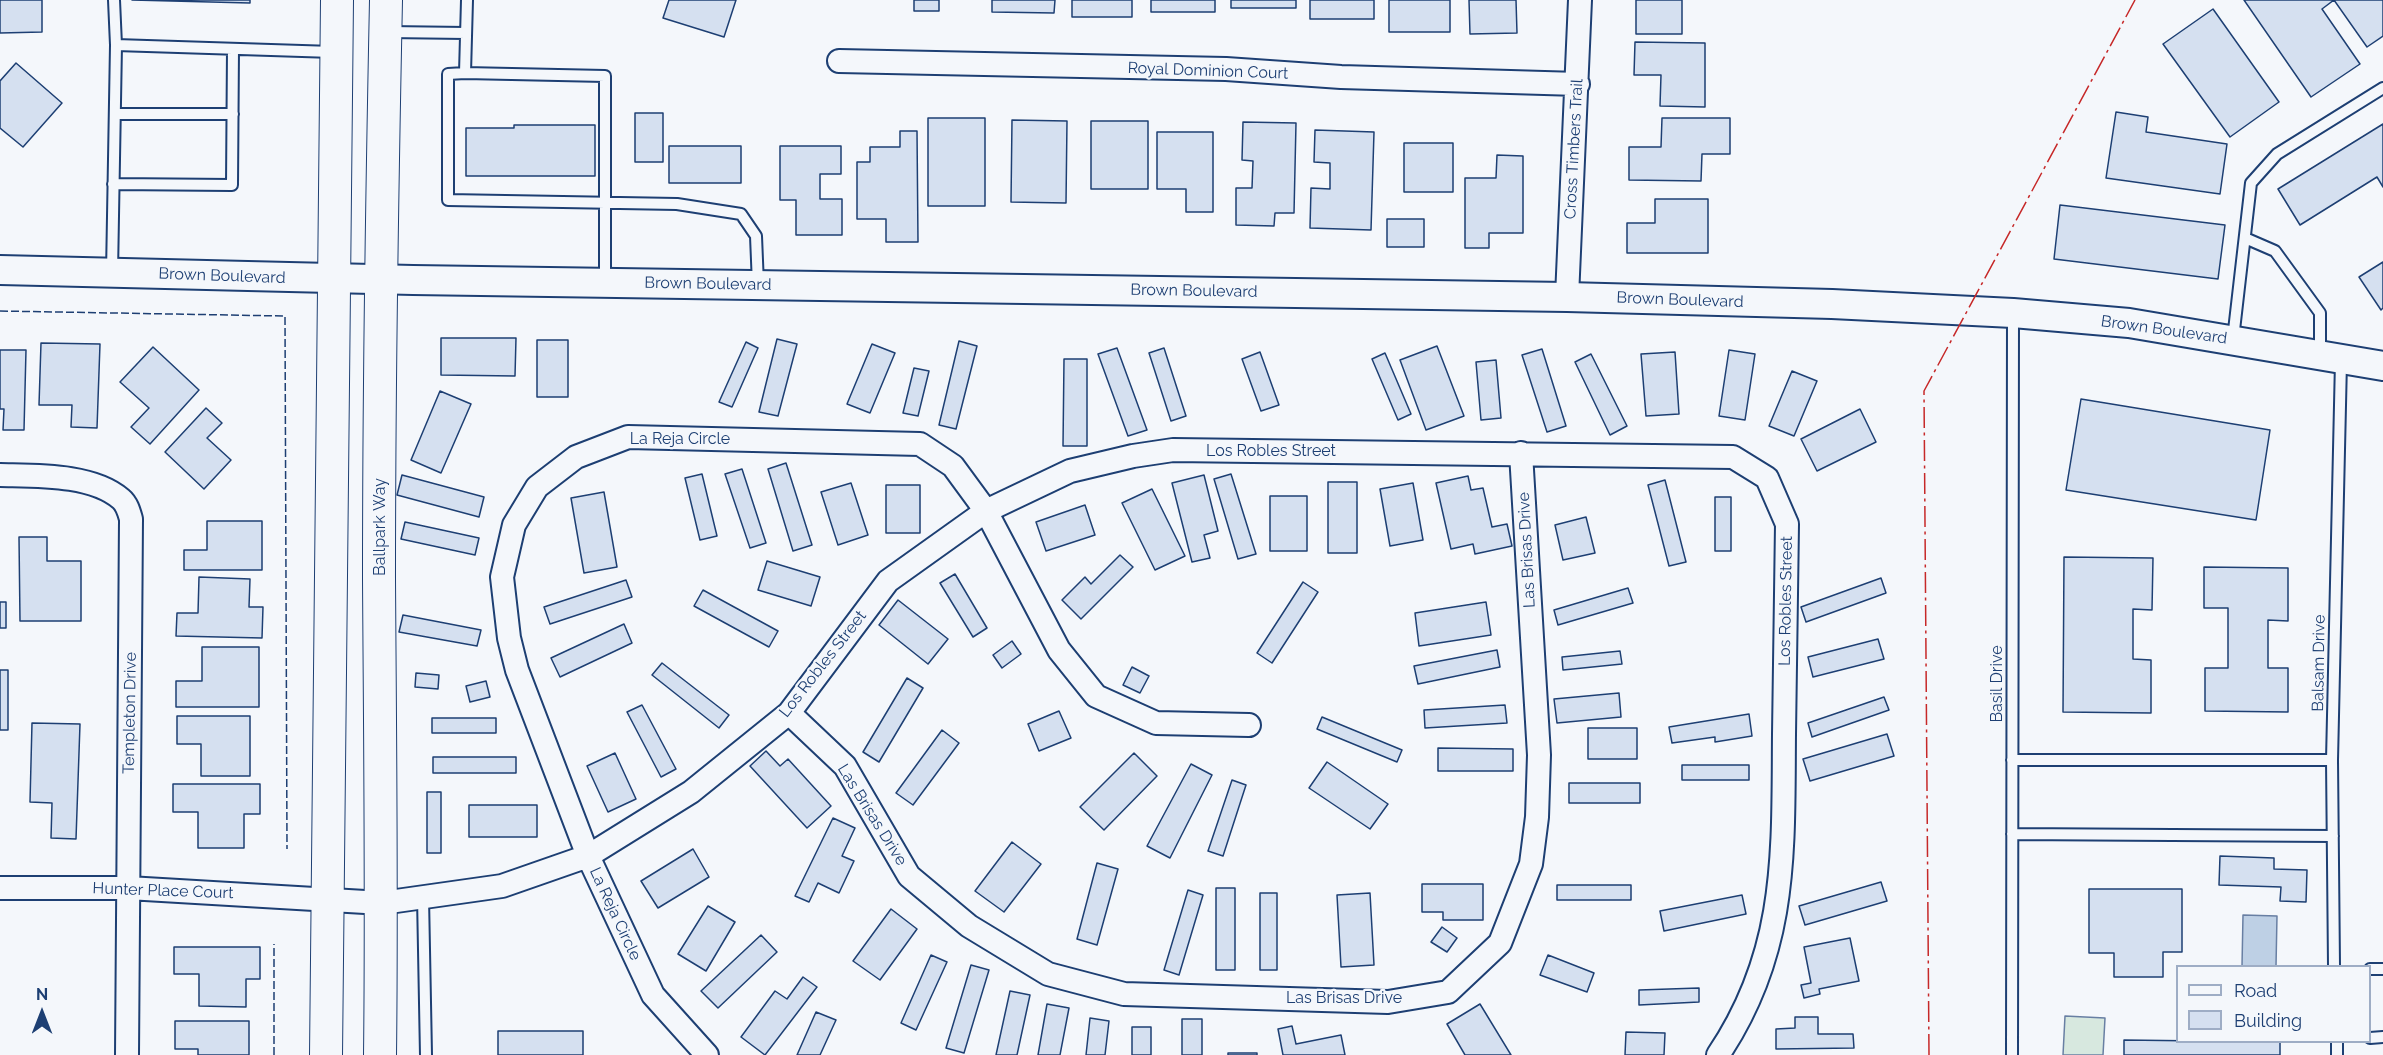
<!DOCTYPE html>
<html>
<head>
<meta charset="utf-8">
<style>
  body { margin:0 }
  #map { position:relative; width:2383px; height:1055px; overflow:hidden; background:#f4f7fb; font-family:Raleway,sans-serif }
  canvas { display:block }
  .legend { position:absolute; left:2176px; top:965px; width:195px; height:78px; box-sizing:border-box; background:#f4f7fb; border:2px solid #9eadc5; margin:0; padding:8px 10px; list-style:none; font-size:18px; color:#1d3f73 }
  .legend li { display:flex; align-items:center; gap:12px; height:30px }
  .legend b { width:30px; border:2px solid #9eadc5 }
  .north { position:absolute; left:12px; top:983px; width:60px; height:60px; -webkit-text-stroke:4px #f4f7fb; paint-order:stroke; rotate:0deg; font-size:16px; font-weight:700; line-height:24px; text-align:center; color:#1d3f73 }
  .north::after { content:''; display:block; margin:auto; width:21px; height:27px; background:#1d3f73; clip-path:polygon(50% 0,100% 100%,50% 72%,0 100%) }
</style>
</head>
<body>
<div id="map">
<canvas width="2383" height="1055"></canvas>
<ul class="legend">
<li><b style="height:8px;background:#f4f7fb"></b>Road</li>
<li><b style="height:16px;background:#d5e0f0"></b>Building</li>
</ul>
<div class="north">N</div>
</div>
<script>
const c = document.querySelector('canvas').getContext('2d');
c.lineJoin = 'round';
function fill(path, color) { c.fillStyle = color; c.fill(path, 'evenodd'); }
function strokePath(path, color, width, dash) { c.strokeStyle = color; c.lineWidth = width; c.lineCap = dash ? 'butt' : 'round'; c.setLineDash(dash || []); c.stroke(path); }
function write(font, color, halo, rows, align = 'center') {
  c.font = font + ' Raleway,sans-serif'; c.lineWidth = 4.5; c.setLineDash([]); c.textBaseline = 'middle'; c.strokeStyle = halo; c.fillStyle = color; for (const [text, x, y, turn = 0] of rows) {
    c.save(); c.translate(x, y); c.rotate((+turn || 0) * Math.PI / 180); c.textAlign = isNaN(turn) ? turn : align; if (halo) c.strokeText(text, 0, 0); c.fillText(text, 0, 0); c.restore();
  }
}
const green = new Path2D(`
  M2065,1016L2105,1018L2103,1055H2063Z`);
fill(green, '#d7e8df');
strokePath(green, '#687fa3', 1.5);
const water = new Path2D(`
  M2243,915L2277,916L2276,966H2242Z`);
fill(water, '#bed0e5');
strokePath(water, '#687fa3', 1.5);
const building = new Path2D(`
  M0,0H42V32L0,33Z
  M132,0H250V3Z
  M669,0H736L724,37L663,18Z
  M914,0H939V11H914Z
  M992,0H1055L1054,13L992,12Z
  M1072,0H1132V17H1072Z
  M1151,0H1215V12H1151Z
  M1231,0H1296V8H1231Z
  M1310,0H1374V19H1310Z
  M1389,0H1450V32H1389Z
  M1469,0H1516L1517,33L1470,34Z
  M1636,0H1682V34H1636Z
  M2244,0H2383V36L2367,47L2334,0L2322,9L2360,64L2311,97Z
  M2213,9L2279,102L2230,137L2163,44Z
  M1635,42L1705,43V107L1660,106L1661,75H1634Z
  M16,63L62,103L23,147L0,128V81Z
  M2116,112L2148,117L2146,132L2227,144L2220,194L2106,178Z
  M635,113H663V162H635Z
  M928,118H985V206H928Z
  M1662,118H1730V154H1702L1701,181L1629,180V147H1661Z
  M1012,120L1067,121L1066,203L1011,202Z
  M1091,121H1148V189H1091Z
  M1243,122L1296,123L1294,213H1275L1274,226L1236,225V188H1252L1253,161L1242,160Z
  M2383,124V187L2377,177L2300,225L2278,189Z
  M514,125H595V176H466V128H514Z
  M1315,130L1374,132L1371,230L1310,228L1311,188L1330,189V163L1314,162Z
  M900,131H917L918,242H886V219H857V162H870V147H900Z
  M1157,132H1213V212H1186V189H1157Z
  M1404,143H1453V192H1404Z
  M669,146H741V183H669Z
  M780,146H841V174H820V199H842V235H796V200H780Z
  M1497,155L1523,156V233H1489V248H1465V178H1496Z
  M1655,199H1708V253H1627V223H1655Z
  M2060,205L2225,225L2218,279L2054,259Z
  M1387,219H1424V247H1387Z
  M2383,262V308L2381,310L2359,277Z
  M441,338H516L515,376L441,375Z
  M777,339L797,344L778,416L759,412Z
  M537,340H568V397H537Z
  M959,341L977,346L956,429L939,425Z
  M746,342L758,348L732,407L719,402Z
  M41,343L100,344L97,428L71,427L72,405H39Z
  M872,344L895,353L870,413L847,404Z
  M1437,346L1464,416L1426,430L1400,360Z
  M153,347L199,390L150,444L131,427L149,408L120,382Z
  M1117,348L1147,430L1128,436L1098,354Z
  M1164,348L1186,416L1171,421L1149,353Z
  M1542,349L1566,426L1547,432L1522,355Z
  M0,350H26L24,430H3L4,409H0Z
  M1729,350L1755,354L1745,420L1719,416Z
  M1260,352L1279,405L1261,411L1242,359Z
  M1675,352L1679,414L1646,416L1641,354Z
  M1385,353L1411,414L1398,420L1372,359Z
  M1591,354L1627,426L1610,435L1575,362Z
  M1064,359H1087V446H1063Z
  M1496,360L1501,418L1481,420L1476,362Z
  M914,368L929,371L918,416L903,413Z
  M1792,371L1817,381L1794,436L1769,426Z
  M440,391L471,404L441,473L411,460Z
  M2081,399L2270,430L2256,520L2066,490Z
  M206,408L222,423L207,438L231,460L204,489L165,452Z
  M1860,409L1876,442L1817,471L1801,439Z
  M786,463L812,545L793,551L768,469Z
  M742,469L766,543L750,548L725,474Z
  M702,474L717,536L700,540L685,478Z
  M1231,474L1256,554L1238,559L1214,479Z
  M402,475L484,497L479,517L397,495Z
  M1204,475L1218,531L1204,535L1210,558L1192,562L1172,483Z
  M1468,476L1471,490L1483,488L1492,527L1507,524L1512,546L1475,554L1473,544L1451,549L1436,483Z
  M1665,480L1686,562L1669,566L1648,485Z
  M1328,482H1357V553H1328Z
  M851,483L868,535L838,545L821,492Z
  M1413,483L1423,540L1390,546L1380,489Z
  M886,485H920V533H886Z
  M1152,489L1185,556L1155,570L1122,503Z
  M604,492L617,567L584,573L571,498Z
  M1270,496H1307V551H1270Z
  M1715,497H1731V551H1715Z
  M1085,505L1095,535L1046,551L1036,522Z
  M1586,517L1595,553L1563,560L1555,525Z
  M207,521H262V570H184V550H207Z
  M405,522L479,538L475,555L401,539Z
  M19,537H47V561H81V621H20Z
  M1120,555L1133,567L1081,619L1062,600L1085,577L1091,584Z
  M2064,557L2153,558L2152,610L2133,609V659L2151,660V713L2063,712Z
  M767,561L820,577L811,606L758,590Z
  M2204,567L2288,568V621L2268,620V668H2288V712L2205,711V668H2228V608H2204Z
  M955,574L987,628L973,637L940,583Z
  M199,577L250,579L249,607H263L262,638L176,636L177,613H198Z
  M1881,578L1886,593L1806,622L1801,607Z
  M626,580L632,597L550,624L544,607Z
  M1303,582L1318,592L1272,663L1257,653Z
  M1628,588L1633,603L1558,625L1554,610Z
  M703,590L778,631L769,647L694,606Z
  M898,600L948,639L928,664L879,625Z
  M0,602H6V628H0Z
  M1486,602L1491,635L1419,646L1415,613Z
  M403,615L481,630L477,646L399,632Z
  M624,624L632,643L560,677L551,658Z
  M1878,639L1884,659L1813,677L1808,657Z
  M1012,641L1021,654L1002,668L993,655Z
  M202,647H259V707H176V681H202Z
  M1497,650L1500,667L1418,684L1414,666Z
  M1620,651L1622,664L1563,670L1562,657Z
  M662,663L729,715L719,728L652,675Z
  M1132,667L1149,676L1140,693L1123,685Z
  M0,670H8V730H0Z
  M416,673L439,675L438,689L415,687Z
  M907,678L923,688L879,762L863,752Z
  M486,681L490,697L470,702L466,686Z
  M1619,693L1621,717L1557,723L1554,699Z
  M1884,697L1889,710L1812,737L1808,723Z
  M642,705L676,769L661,777L627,712Z
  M1505,705L1507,723L1425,728L1424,710Z
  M1059,711L1071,738L1039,751L1028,724Z
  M1749,714L1752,736L1715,742V737L1672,743L1669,727Z
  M177,716H250V776H201V744H177Z
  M1322,717L1402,750L1397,762L1317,729Z
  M432,718H496V733H432Z
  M32,723L80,724L76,839L51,838L52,803L30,802Z
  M1588,728H1637V759H1588Z
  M942,730L959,743L913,805L896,793Z
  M1887,734L1894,756L1810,781L1803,759Z
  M1438,748L1513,749V771H1438Z
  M766,751L780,766L788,759L831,806L807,828L750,766Z
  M615,753L636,799L608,812L587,766Z
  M1134,753L1157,776L1104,830L1080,807Z
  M433,757H516V773H433Z
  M1327,762L1388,804L1370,829L1309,788Z
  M1191,764L1212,775L1170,858L1147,846Z
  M1682,765H1749V780H1682Z
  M1232,780L1246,785L1223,856L1208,851Z
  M1569,783H1640V803H1569Z
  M173,784H260V814H244V848H198V812H173Z
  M427,792H441V853H427Z
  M469,805H537V837H469Z
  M833,818L855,828L842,856L854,861L839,893L818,883L809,902L795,896Z
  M1012,842L1041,864L1004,912L975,891Z
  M693,849L709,877L658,908L641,881Z
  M2220,856L2274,858V869L2307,870L2306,902L2280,901L2281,887L2219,885Z
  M1097,863L1118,869L1097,945L1077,939Z
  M1881,882L1887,901L1805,925L1799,906Z
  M1422,884H1483V920H1443V912H1422Z
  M1557,885H1631V900H1557Z
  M1216,888H1235V970H1216Z
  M2089,889H2182V952H2163V977H2114V953H2089Z
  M1188,890L1203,895L1179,975L1164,970Z
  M1260,893H1277V970H1260Z
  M1370,893L1374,965L1341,967L1337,895Z
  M1742,895L1746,914L1664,931L1660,911Z
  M708,906L735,922L706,971L678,954Z
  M891,909L917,929L880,980L853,961Z
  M1442,927L1457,938L1447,952L1431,942Z
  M761,935L777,952L718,1008L701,991Z
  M1850,938L1859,981L1819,989L1820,994L1804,998L1801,985L1811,983L1804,947Z
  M174,947H260V979H246V1007L199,1006V974H174Z
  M931,955L947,962L916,1030L901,1023Z
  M1548,955L1594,973L1587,992L1540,975Z
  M971,965L989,970L964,1053L946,1048Z
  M803,977L817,987L765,1055L741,1037L775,991L787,999Z
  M1699,988V1002L1639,1005V990Z
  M1010,991L1030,995L1017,1055H996Z
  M1047,1004L1069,1008L1060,1055H1038Z
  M1480,1004L1511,1055H1465L1447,1024Z
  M816,1012L836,1020L820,1055H797Z
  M1795,1017H1818V1034H1853L1854,1048L1776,1049V1029L1795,1028Z
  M1090,1018L1109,1021L1105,1055H1086Z
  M1182,1019H1202V1055H1182Z
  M175,1021H249V1055H198V1049H175Z
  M1292,1026L1296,1044L1341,1035L1345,1055H1283L1278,1029Z
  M1132,1027H1151V1055H1132Z
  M498,1031H583V1055H498Z
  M1626,1032L1665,1033L1664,1055H1625Z
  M2124,1040L2280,1042V1055H2124Z
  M1228,1053H1257V1055H1228Z`);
fill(building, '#d5e0f0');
strokePath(building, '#1d3f73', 1.5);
const service = new Path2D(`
  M467,0L465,73L605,76V282
  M388,32L466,33
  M116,45L333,52
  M465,73L448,74V200L677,204L741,214L756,236L758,285
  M115,114H233
  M113,184L232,185L233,49
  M2245,238L2275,251L2320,313V353
  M112,273L116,45L114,0
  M2233,339L2251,183L2277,154L2383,88
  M2012,760H2332
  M2012,834L2333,836
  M423,897L426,1055
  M2334,966L2332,760L2341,361
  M2370,969H2383
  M2370,1038L2383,1037
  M2337,1042V1055
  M2012,1055L2013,314`);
const minor = new Path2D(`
  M839,61L1226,69L1341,77L1578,84
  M1567,297L1580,0
  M0,475C37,476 92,474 121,499C127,504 129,512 131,519L127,1055
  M789,713L845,766L909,876L969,926L1048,974L1124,994L1388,1002L1448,992L1500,943L1531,864L1537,817L1539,755L1521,453
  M0,888H128L382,903L502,886L588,856L691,792L789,713L888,581L986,511L1070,471L1133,456L1173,450L1733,457L1767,478L1787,524C1786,594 1785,664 1784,734C1783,853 1788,951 1718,1055
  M707,1055L653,995L588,856L517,670L509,638L502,577L514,525L537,487L576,457L628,437L920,444L953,466L986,511L1059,650L1096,696L1156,723L1249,725`);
const tertiary = new Path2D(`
  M0,270L413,280L1567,297L1832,304L2013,313L2129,323L2383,366`);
const secondary = new Path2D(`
  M326,1055L337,0
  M380,1055C382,896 380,737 379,578C379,385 382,193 386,0`);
strokePath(service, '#1d3f73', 14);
strokePath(minor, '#1d3f73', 26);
strokePath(tertiary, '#1d3f73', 32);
strokePath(secondary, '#1d3f73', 34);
strokePath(service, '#f4f7fb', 10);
strokePath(minor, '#f4f7fb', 22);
strokePath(tertiary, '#f4f7fb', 28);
strokePath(secondary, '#f4f7fb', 32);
strokePath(new Path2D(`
  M0,311L285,316L287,849
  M274,1055V944`), '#1d3f73', 1.5, [8, 3]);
strokePath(new Path2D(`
  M1929,1055L1924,391L2135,0`), '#c62828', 1.5, [21, 4.5, 3, 4.5]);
write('16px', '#1d3f73', '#f4f7fb', [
  ["Royal Dominion Court",1208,71,2],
  ["Cross Timbers Trail",1574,149,-87],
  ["Brown Boulevard",222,276,2],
  ["Brown Boulevard",708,284,1],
  ["Brown Boulevard",1194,291,1],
  ["Brown Boulevard",1680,300,2],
  ["Brown Boulevard",2164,330,8],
  ["La Reja Circle",680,439],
  ["Los Robles Street",1271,451],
  ["Ballpark Way",380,527,-90],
  ["Las Brisas Drive",1527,550,-93],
  ["Los Robles Street",1786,601,-89],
  ["Balsam Drive",2319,663,-89],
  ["Los Robles Street",823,664,-52],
  ["Basil Drive",1997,684,-90],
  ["Templeton Drive",130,713,-89],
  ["Las Brisas Drive",872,815,58],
  ["Hunter Place Court",163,891,2],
  ["La Reja Circle",615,914,65],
  ["Las Brisas Drive",1344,998]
]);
</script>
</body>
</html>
